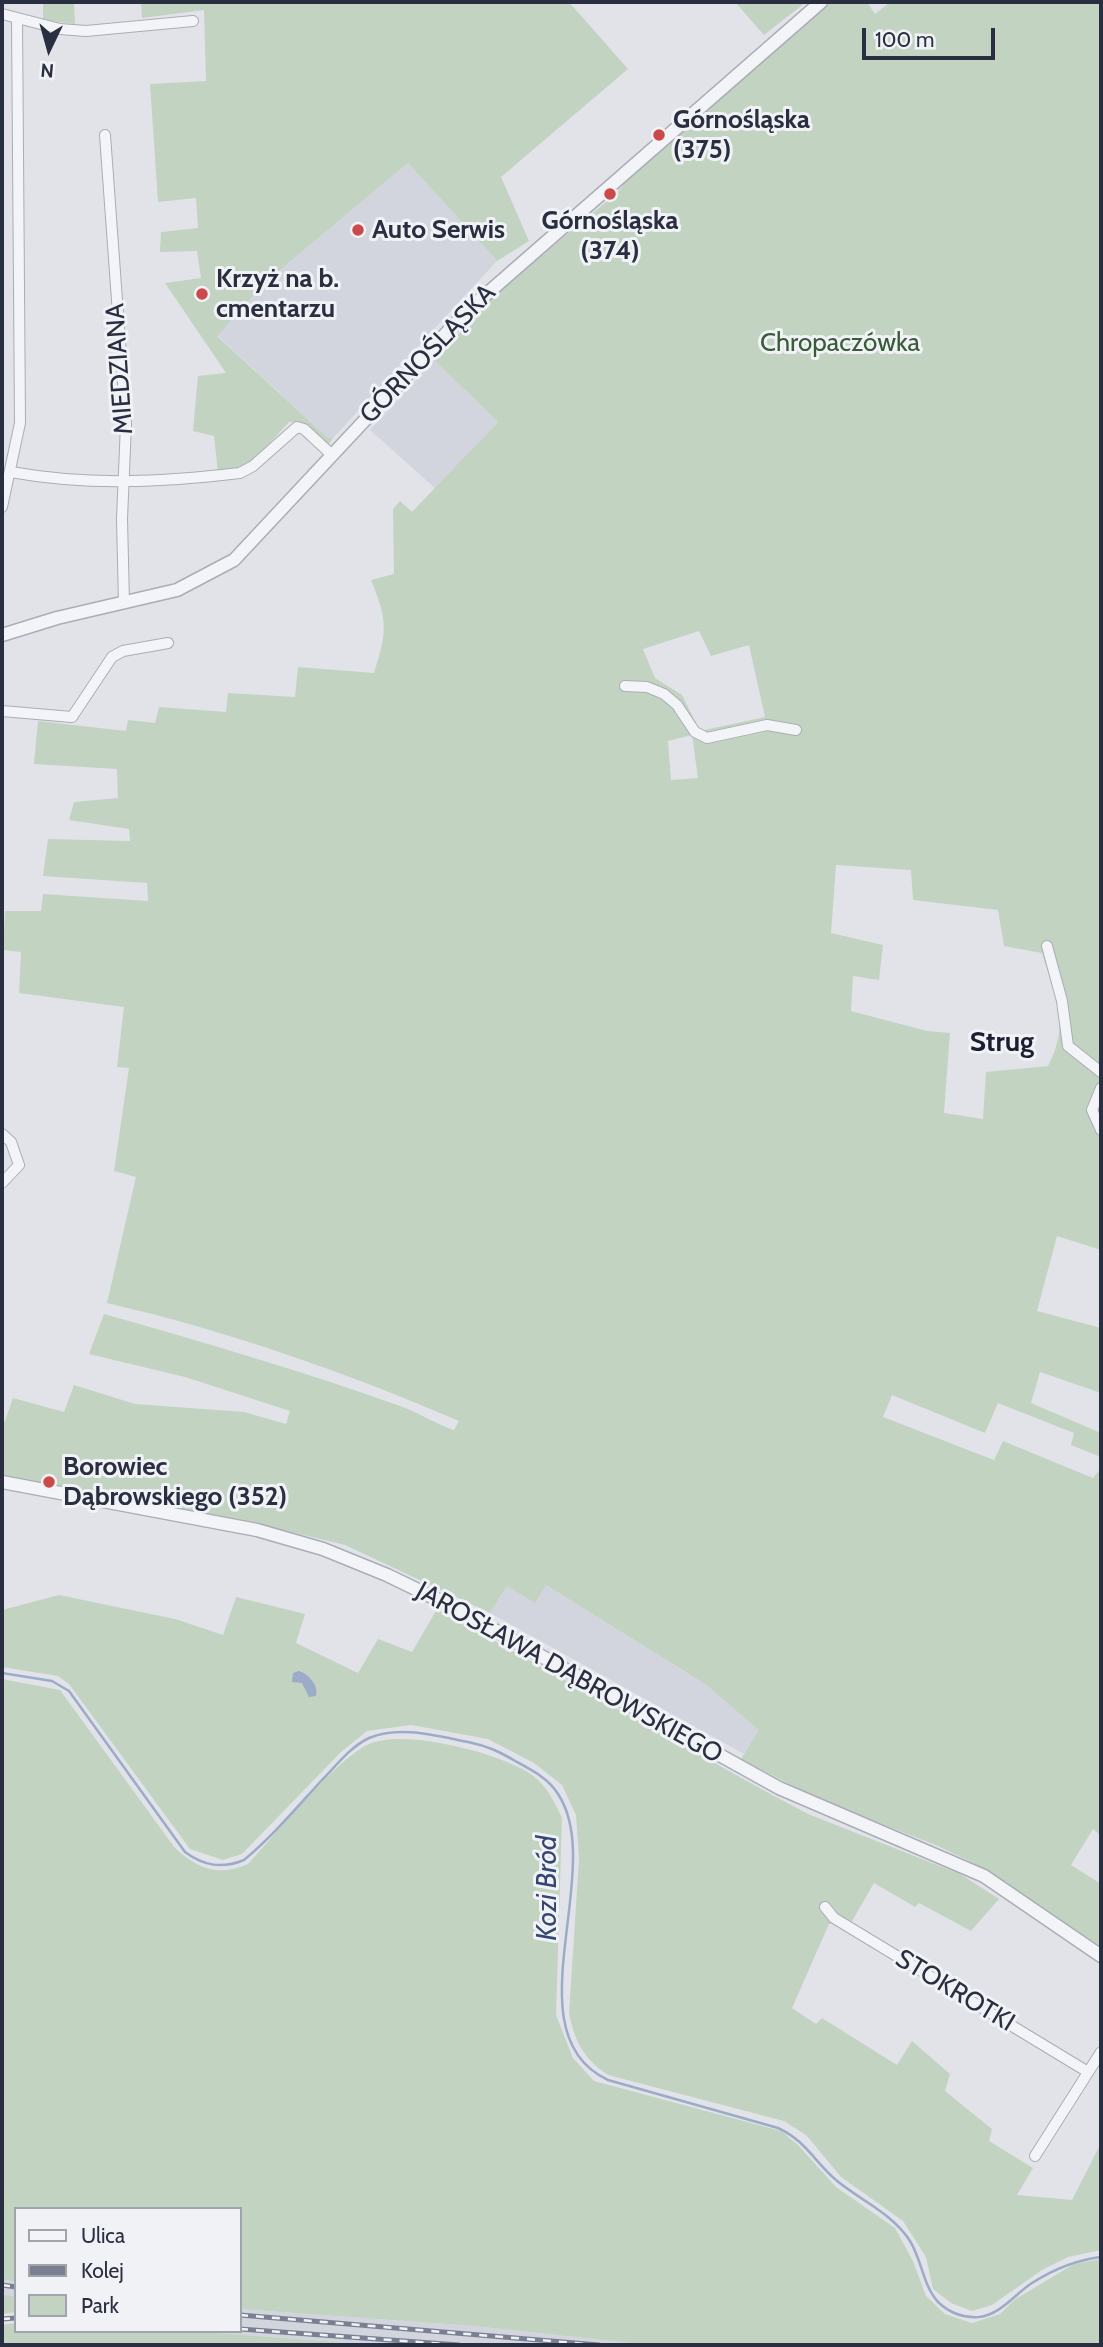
<!DOCTYPE html>
<html>
<head>
<meta charset="utf-8">
<style>
  body { margin:0 }
  #map { position:relative; width:1103px; height:2347px; overflow:hidden; background:#e1e3e9; font-family:Cabin,sans-serif }
  canvas { display:block }
  .frame { position:absolute; inset:0; border:4px solid #292e40; pointer-events:none }
  .legend { position:absolute; left:14px; top:2207px; width:228px; height:126px; box-sizing:border-box; background:#f0f2f6; border:2px solid #a0a4ad; margin:0; padding:9px 12px; list-style:none; font-size:21px; color:#292e40 }
  .legend li { display:flex; align-items:center; gap:14px; height:35px }
  .legend b { width:35px; border:2px solid #a0a4ad }
  .north { position:absolute; left:14px; top:14px; width:70px; height:70px; -webkit-text-stroke:5px #f0f2f6; paint-order:stroke; rotate:185deg; font-size:19px; font-weight:700; line-height:28px; text-align:center; color:#292e40 }
  .north::after { content:''; display:block; margin:auto; width:24px; height:32px; background:#292e40; clip-path:polygon(50% 0,100% 100%,50% 72%,0 100%) }
  .scale { position:absolute; left:862px; top:28px; width:133px; height:32px; box-sizing:border-box; border:4px solid #292e40; border-top:0; padding-left:9px; font-size:21px; line-height:24px; white-space:nowrap; color:#292e40; -webkit-text-stroke:5px #f0f2f6; paint-order:stroke }
</style>
</head>
<body>
<div id="map">
<canvas width="1103" height="2347"></canvas>
<div class="frame"></div>
<ul class="legend">
<li><b style="height:9px;background:#f3f4f7"></b>Ulica</li>
<li><b style="height:9px;background:#7a8092"></b>Kolej</li>
<li><b style="height:19px;background:#c3d3c2"></b>Park</li>
</ul>
<div class="north">N</div>
<div class="scale">100 m</div>
</div>
<script>
const c = document.querySelector('canvas').getContext('2d');
c.lineJoin = 'round';
function fill(path, color) { c.fillStyle = color; c.fill(path, 'evenodd'); }
function strokePath(path, color, width, dash) { c.strokeStyle = color; c.lineWidth = width; c.lineCap = dash ? 'butt' : 'round'; c.setLineDash(dash || []); c.stroke(path); }
function write(font, color, halo, rows, align = 'center') {
  c.font = font + ' Cabin,sans-serif'; c.lineWidth = 6; c.setLineDash([]); c.textBaseline = 'middle'; c.strokeStyle = halo; c.fillStyle = color; for (const [text, x, y, turn = 0] of rows) {
    c.save(); c.translate(x, y); c.rotate((+turn || 0) * Math.PI / 180); c.textAlign = isNaN(turn) ? turn : align; if (halo) c.strokeText(text, 0, 0); c.fillText(text, 0, 0); c.restore();
  }
}
fill(new Path2D(`
  M408,163L497,261L333,438H328L217,335L268,280Z
  M434,360L498,422L436,489L370,430Z
  M546,1585L705,1684L760,1730L744,1754L490,1613L507,1586Z
  M2,2279L16,2282V2297L2,2294Z
  M240,2309L474,2326L648,2345H376L192,2331H240Z`), '#d3d5de');
fill(new Path2D(`
  M43,2H74L75,24L43,20Z
  M141,2H569L628,69L501,177L529,241L497,261L408,163L268,280L217,336L328,438H333L328,445C316,433 307,421 289,422L248,467L218,472L214,436L193,431L198,376L226,373L165,283L201,278L197,251L160,252L161,232L198,228L196,198L158,202L150,84L206,81L204,10L142,18Z
  M735,2H806L764,35Z
  M831,2H867L875,14L890,2H1101V1250L1057,1236L1037,1311L1101,1328V1393L1040,1372L1031,1403L1101,1433V1457L1071,1445L1074,1433L998,1403L985,1433L892,1395L883,1417L994,1460L1003,1441L1093,1478L1101,1468V1836L1093,1829L1071,1865L1101,1884V1949L975,1864L938,1846L816,1798L741,1759L759,1730L705,1684L546,1585L535,1603L507,1586L490,1613L345,1545L241,1520L2,1475V1421H5L13,1398L64,1412L74,1385L135,1404L244,1412L286,1424L290,1411L185,1377L89,1354L104,1314C203,1342 303,1371 400,1406C419,1413 436,1424 454,1430L459,1421C345,1372 228,1331 107,1303L136,1177L114,1171L129,1068L117,1067L124,1007L19,993L21,952L3,950L5,911H41L43,894L148,901L147,883L43,876L48,839L130,841L129,829L69,820L74,802L118,798L117,769L34,764L38,721L126,731L128,720L155,723L159,707L226,712L228,693L295,697L298,667L374,673C387,631 388,622 371,580L394,574L393,509L400,501L412,512L498,422L434,360L493,296L618,192L624,183ZM699,631L711,656L749,645L765,717L700,731L682,695L655,678L643,649ZM692,735L698,778L671,780L668,741ZM836,865L911,870L913,900L998,910L1004,946L1042,953C1055,997 1071,1023 1048,1066L986,1072L983,1119L944,1113L950,1033L927,1031L851,1011L853,976L879,980L883,945L831,933Z
  M59,1595L175,1619L223,1635L236,1597L305,1614L296,1643L358,1673L378,1639L412,1652L437,1609L774,1796L808,1814L960,1874L999,1899L971,1931L919,1903L915,1907L874,1883L852,1921L829,1924L792,2008L816,2024L822,2018L897,2065L912,2041L950,2074L945,2091L992,2129L989,2141L1033,2168L1017,2195L1072,2200L1101,2143V2250L1068,2257L1042,2270L992,2305L972,2311L951,2303L933,2289L926,2257L903,2221L841,2177L806,2135L784,2121L608,2075C583,2058 575,2042 569,2013L579,1859L576,1815L562,1785L534,1763L488,1739L411,1725L367,1731L341,1752L242,1854L223,1860L190,1849L69,1684L58,1676L2,1667V1610Z
  M2,1679L60,1690L175,1848C198,1869 218,1877 248,1864C275,1835 337,1758 369,1744C403,1728 502,1753 532,1775C547,1786 554,1801 562,1818L556,2015L573,2058L594,2081L781,2131L798,2145L836,2187L895,2228L913,2261L926,2296L945,2314L972,2323L1000,2314L1014,2300L1074,2264L1101,2259V2345H648L474,2326L240,2309V2209H16V2282L2,2279Z
  M2,2294L16,2297V2312L2,2314Z
  M16,2323V2331H192L376,2345H2V2325Z`), '#c3d3c2');
fill(new Path2D(`
  M299,1671C309,1674 319,1686 316,1696L309,1697L302,1683L292,1682L293,1673Z`), '#9cabc8');
strokePath(new Path2D(`
  M2,1673L52,1681L69,1691L185,1852C204,1866 222,1869 244,1860C273,1836 297,1807 322,1780C336,1766 350,1747 369,1738C400,1725 437,1736 468,1742C488,1746 500,1752 517,1762C532,1770 549,1779 558,1794C608,1869 509,2034 608,2080L778,2128C806,2141 814,2161 836,2180C861,2201 892,2213 910,2241C922,2260 923,2287 939,2303C950,2313 964,2318 979,2317C1000,2315 1015,2294 1032,2283C1054,2269 1076,2260 1101,2257`), '#9cabc8', 2.5);
const minor = new Path2D(`
  M2,14L60,29L86,31L193,21
  M105,135L126,424L122,519L124,603
  M11,472C88,486 163,482 240,473L253,466L297,427L304,429L332,455
  M2,507L20,423L17,18
  M625,686L647,687L664,694L677,705L695,732L707,738L767,725L796,730
  M2,711L72,717L112,657L123,651L168,643
  M1047,946L1062,1001L1068,1046L1101,1072
  M1101,1088L1092,1110L1101,1130
  M2,1134L11,1142L19,1165L2,1183
  M825,1907L834,1918L1088,2072
  M1035,2156L1101,2052`);
const tertiary = new Path2D(`
  M2,635L57,618L177,590L234,560L466,312L821,2
  M2,1482L257,1530L323,1549L387,1575L453,1607L779,1788L984,1876L1101,1956`);
strokePath(minor, '#aaadb6', 12);
strokePath(tertiary, '#aaadb6', 15);
strokePath(minor, '#f3f4f7', 10);
strokePath(tertiary, '#f3f4f7', 12);
const rail = new Path2D(`
  M2,2285L16,2287
  M240,2315L599,2345
  M2,2319L16,2318
  M240,2329L459,2345`);
strokePath(rail, '#7a8092', 5);
strokePath(rail, '#f0f2f6', 2.5, [8]);
for (const [x, y, r, color] of [
  [659,135,7,"#cb4a49"],
  [610,194,7,"#cb4a49"],
  [358,230,7,"#cb4a49"],
  [202,294,7,"#cb4a49"],
  [49,1482,7,"#cb4a49"]
]) { const dot = new Path2D(); dot.arc(x, y, r, 0, 2 * Math.PI); c.fillStyle = color; c.fill(dot); strokePath(dot, '#f0f2f6', 2.5); }
write('bold 26px', '#292e40', '#f0f2f6', [
  ["Górnośląska",673,120],
  ["(375)",673,150],
  ["Górnośląska",610,221,"center"],
  ["(374)",610,251,"center"],
  ["Auto Serwis",372,230],
  ["Krzyż na b.",216,279],
  ["cmentarzu",216,309],
  ["Borowiec",63,1467],
  ["Dąbrowskiego (352)",63,1497]
], 'left');
write('26px', '#385c37', '#f0f2f6', [
  ["Chropaczówka",840,343]
]);
write('26px', '#292e40', '#f0f2f6', [
  ["GÓRNOŚLĄSKA",428,354,-46],
  ["MIEDZIANA",120,369,-94],
  ["JAROSŁAWA DĄBROWSKIEGO",569,1673,29],
  ["STOKROTKI",955,1991,31]
]);
write('bold 28px', '#1c1f31', '#f0f2f6', [
  ["Strug",1002,1043]
]);
write('italic 28px', '#344773', '#f0f2f6', [
  ["Kozi Bród",548,1888,-90]
]);
</script>
</body>
</html>
